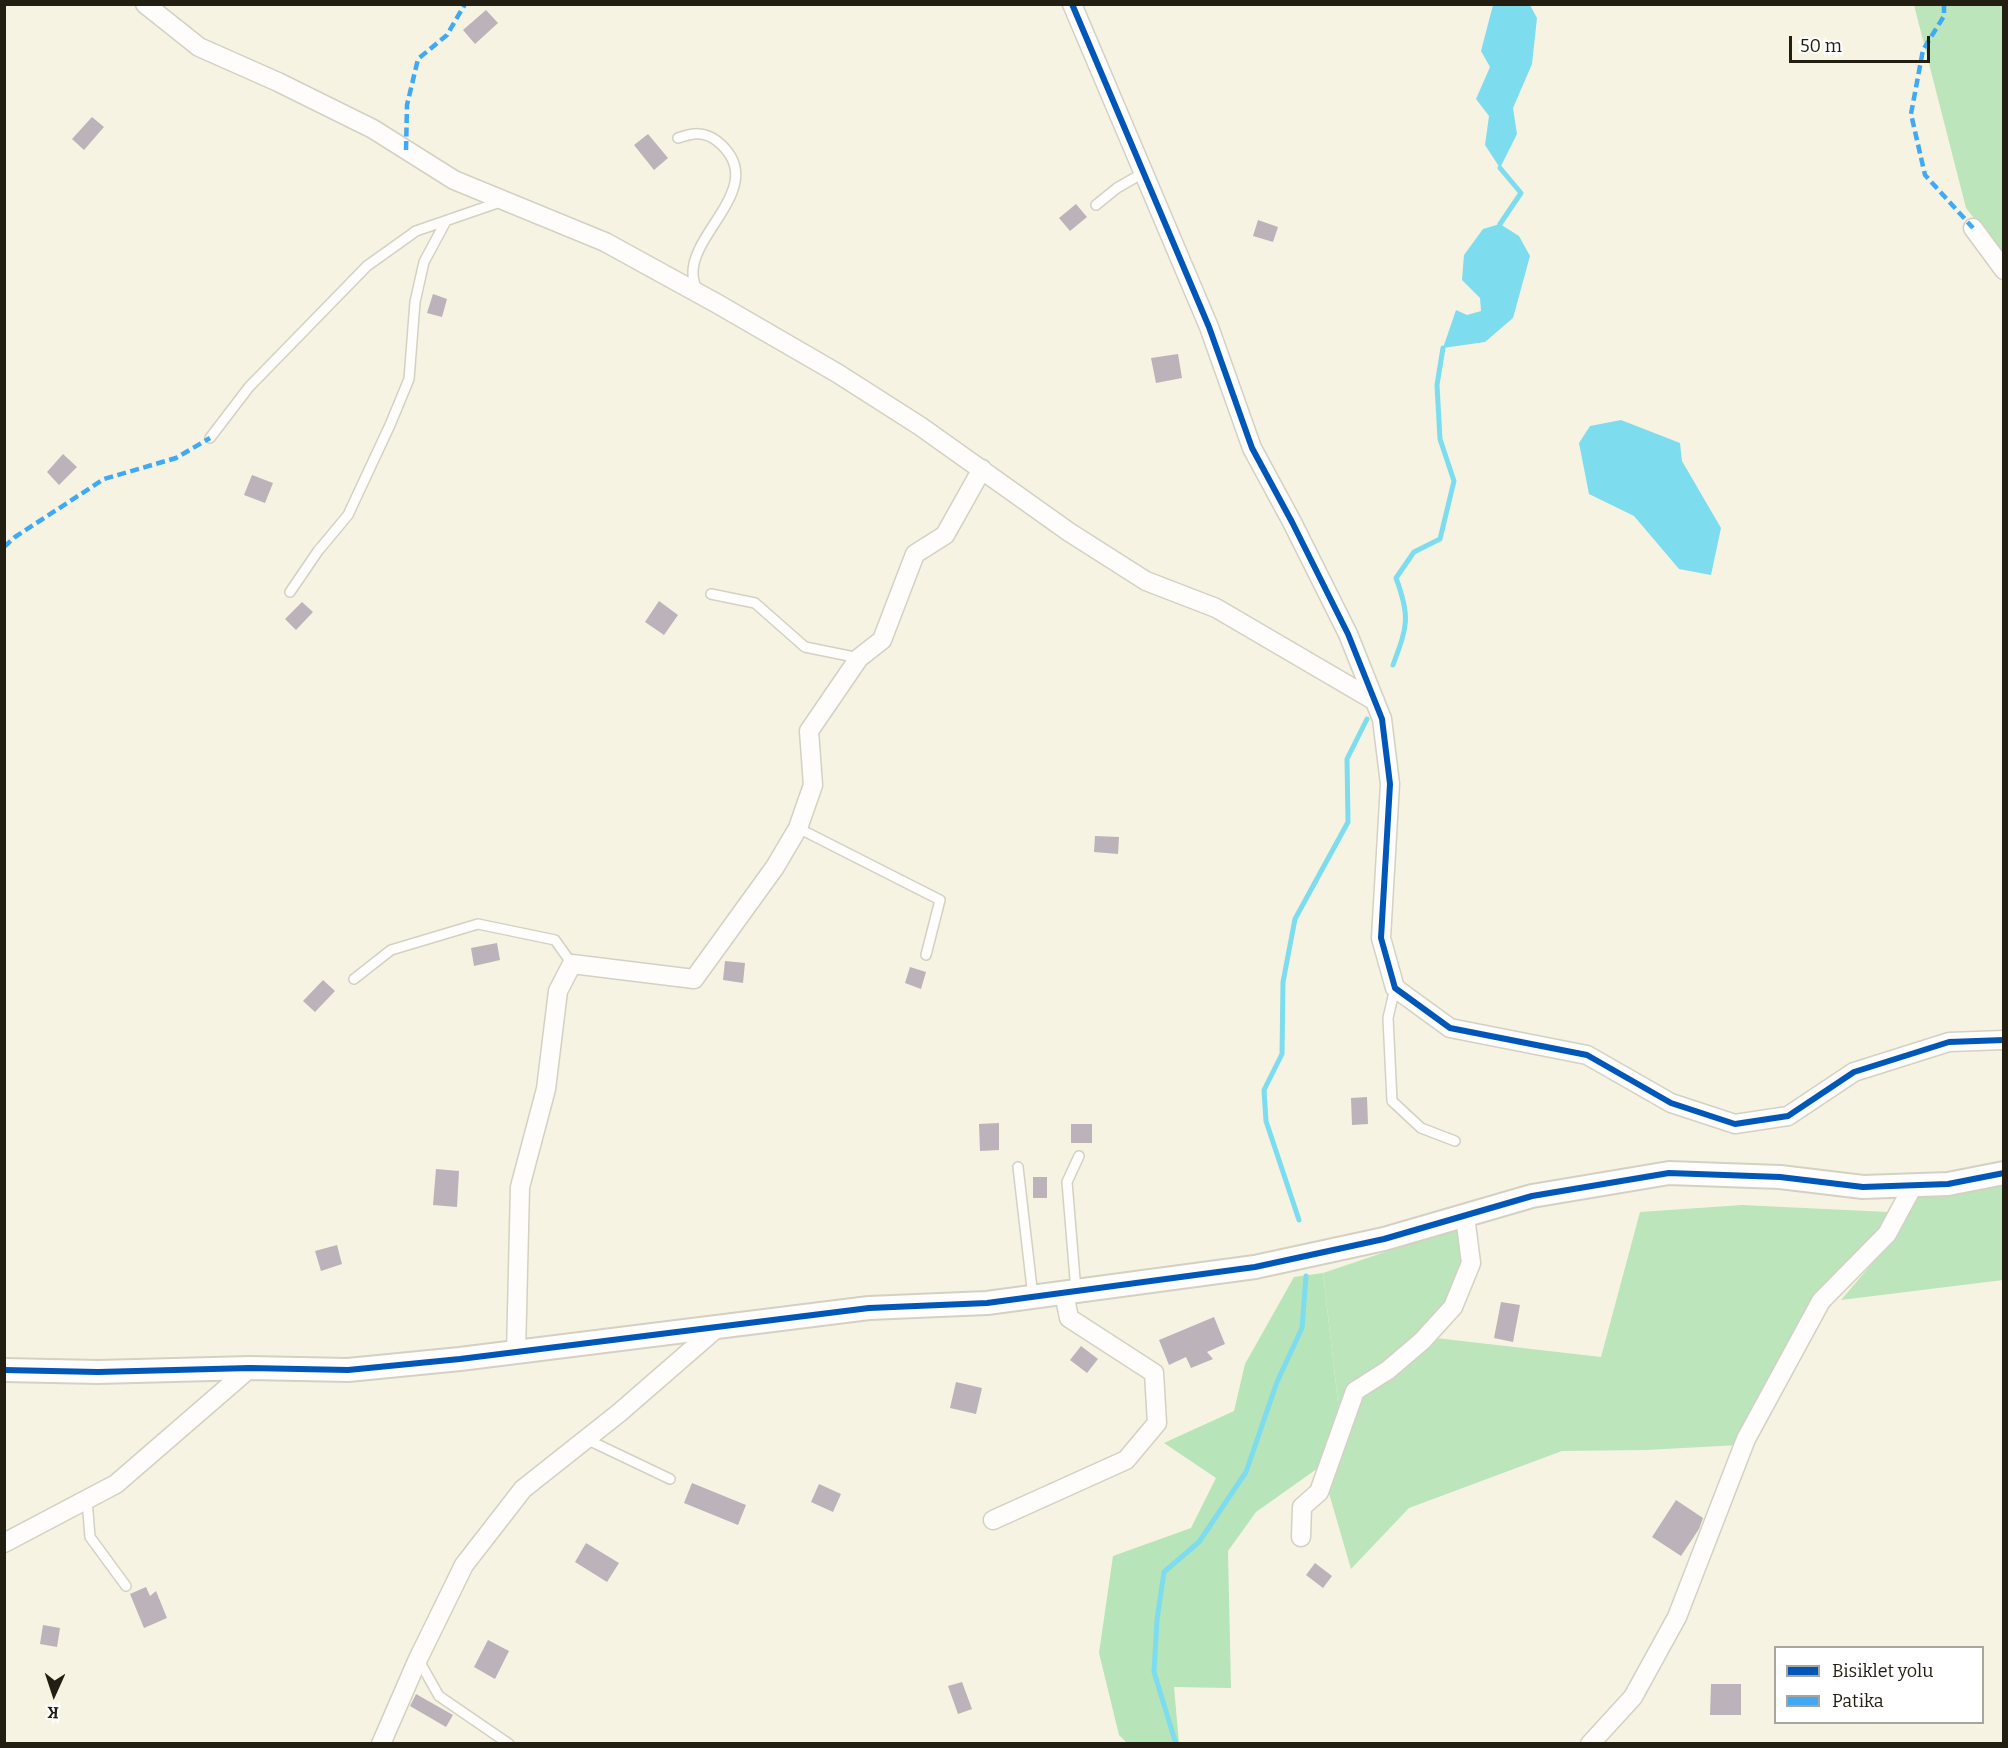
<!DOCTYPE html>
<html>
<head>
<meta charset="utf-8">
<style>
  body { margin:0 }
  #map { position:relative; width:2008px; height:1748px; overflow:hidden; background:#f6f3e3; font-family:Bitter,serif }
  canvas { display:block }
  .frame { position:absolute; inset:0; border:6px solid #221f12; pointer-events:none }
  .legend { position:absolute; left:1774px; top:1646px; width:210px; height:78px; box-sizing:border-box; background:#fff; border:2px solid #a7a5a0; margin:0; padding:8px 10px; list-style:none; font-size:18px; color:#221f12 }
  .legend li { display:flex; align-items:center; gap:12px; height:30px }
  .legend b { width:30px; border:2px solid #a7a5a0 }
  .north { position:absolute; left:24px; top:1664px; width:60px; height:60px; -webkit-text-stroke:4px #fff; paint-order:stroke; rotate:183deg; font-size:16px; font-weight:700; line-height:24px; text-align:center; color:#221f12 }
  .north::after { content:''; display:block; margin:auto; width:21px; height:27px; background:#221f12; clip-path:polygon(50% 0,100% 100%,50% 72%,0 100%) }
  .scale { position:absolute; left:1789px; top:36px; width:141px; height:27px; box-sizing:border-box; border:3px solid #221f12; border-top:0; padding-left:8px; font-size:18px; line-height:21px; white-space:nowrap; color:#221f12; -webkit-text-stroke:4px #fff; paint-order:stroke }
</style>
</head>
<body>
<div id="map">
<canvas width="2008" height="1748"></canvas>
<div class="frame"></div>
<ul class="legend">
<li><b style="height:8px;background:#0057b8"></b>Bisiklet yolu</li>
<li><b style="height:8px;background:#3fa9f5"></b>Patika</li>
</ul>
<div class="north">K</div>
<div class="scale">50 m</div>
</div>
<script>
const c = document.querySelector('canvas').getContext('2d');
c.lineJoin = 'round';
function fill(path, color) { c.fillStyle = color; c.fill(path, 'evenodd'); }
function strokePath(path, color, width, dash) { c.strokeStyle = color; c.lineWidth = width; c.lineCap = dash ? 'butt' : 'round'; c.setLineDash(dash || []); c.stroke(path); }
fill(new Path2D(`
  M1914,5H2003V255L1966,208Z
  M2003,1180V1280L1841,1300L1893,1239L1918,1196Z
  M1742,1205L1888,1212L1879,1232L1812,1299L1739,1445L1646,1450L1562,1451L1409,1508L1351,1569L1326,1483L1357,1398L1390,1381L1436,1338L1601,1357L1640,1212Z
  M1456,1228L1464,1264L1446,1306L1384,1364L1339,1411L1323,1273Z`), '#bce5bc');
fill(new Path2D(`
  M1323,1273L1339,1411L1321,1466L1256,1512L1228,1551L1231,1688L1174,1687L1179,1743H1127L1119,1735L1099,1653L1113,1556L1191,1528L1216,1478L1164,1443L1234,1411L1245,1364L1294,1277Z`), '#b8e4b9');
fill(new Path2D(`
  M1493,5H1530L1537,18L1532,64L1513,108L1517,134L1500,168L1485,145L1489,116L1476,99L1490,67L1481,51Z
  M1500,224L1519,236L1530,256L1513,318L1485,342L1443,348L1456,310L1467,315L1481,311L1480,298L1462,280L1464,255L1483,229Z
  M1621,420L1680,443L1682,461L1721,528L1711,575L1679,569L1634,516L1589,494L1579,443L1590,426Z`), '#7edcef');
strokePath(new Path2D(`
  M1500,168L1521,193L1500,224
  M1393,665C1407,627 1411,618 1396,578L1414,552L1440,539L1454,481L1440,439L1437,385L1443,348
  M1299,1220L1266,1121L1264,1090L1282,1054L1283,982L1295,919L1348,822L1347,759L1367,719
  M1176,1744L1154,1672L1157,1620L1164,1572L1199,1542L1246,1472L1277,1382L1302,1328L1306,1276`), '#7edcef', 5);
fill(new Path2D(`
  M486,10L498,23L475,44L463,30Z
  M92,117L104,127L84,150L72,139Z
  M648,134L668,158L654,170L634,145Z
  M1076,204L1087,217L1070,231L1059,218Z
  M1258,220L1278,227L1273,242L1253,236Z
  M433,294L447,299L442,317L427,313Z
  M1178,354L1182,378L1156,383L1151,358Z
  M63,454L77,467L59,485L47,472Z
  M252,475L273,483L265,503L244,495Z
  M659,601L678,615L664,635L645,622Z
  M302,602L313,612L296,630L285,619Z
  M1095,836L1119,837L1118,854L1094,852Z
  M497,943L500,960L474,966L471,948Z
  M725,961L745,963L743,983L723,980Z
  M910,967L926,972L921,989L905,983Z
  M323,980L335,991L315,1012L303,1001Z
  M1367,1097L1368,1124L1352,1125L1351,1098Z
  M999,1123V1150L980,1151L979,1124Z
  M1071,1124H1092V1143H1071Z
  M436,1169L459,1171L457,1207L433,1205Z
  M1033,1177H1047V1198H1033Z
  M337,1245L342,1264L321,1271L315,1251Z
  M1501,1302L1520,1305L1513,1342L1494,1338Z
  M1214,1317L1225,1344L1207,1352L1213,1359L1191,1368L1186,1357L1169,1365L1159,1340Z
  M1081,1346L1098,1359L1087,1373L1070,1360Z
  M956,1382L982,1388L976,1414L950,1408Z
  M692,1483L746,1505L738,1525L684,1503Z
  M819,1484L841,1494L833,1512L811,1502Z
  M1676,1500L1703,1518L1699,1529L1681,1556L1652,1537Z
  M586,1543L619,1563L607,1582L575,1562Z
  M1315,1563L1332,1576L1323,1588L1306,1575Z
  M146,1587L150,1596L156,1591L167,1618L144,1628L130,1594Z
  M43,1625L60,1628L57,1647L40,1644Z
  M488,1640L509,1651L495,1679L474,1667Z
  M962,1682L972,1709L958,1714L948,1686Z
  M1711,1684H1741V1715H1710Z
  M416,1694L453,1715L446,1727L410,1706Z`), '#bbb2ba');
const service = new Path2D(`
  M678,138C693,133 704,131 717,141C771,184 691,231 693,274C693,280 696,287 697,292
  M1096,205L1117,188L1143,173
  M210,438L249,387L367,266L416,231L503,201
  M290,592L318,551L348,515L390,425L409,379L415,302L424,262L446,221
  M711,594L755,603L805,647L859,658
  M798,828L940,900L926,955
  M354,979L391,950L478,924L555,940L572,964
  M1395,988L1388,1018L1392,1101L1421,1128L1455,1141
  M1018,1167L1033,1297
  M1076,1291L1067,1182L1079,1156
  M586,1439L670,1479
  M87,1499L90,1537L126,1586
  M418,1659L439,1696L509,1744`);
const minor = new Path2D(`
  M145,4L199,47L278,82L373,129L454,180L605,242L716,303L837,373L920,426L1069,532L1146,581L1216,608L1375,701
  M1072,4L1209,327L1252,448L1292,522L1348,634L1382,719L1390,784L1381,938L1395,988L1450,1028L1587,1055L1671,1103L1735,1124L1788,1116L1854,1072L1949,1042L2004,1040
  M1973,228L2004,270
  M516,1353L520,1187L546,1089L558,991L572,964L694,979L775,867L798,828L813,785L809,731L859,658L882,640L915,554L945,535L982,469
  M993,1520L1126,1460L1157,1423L1154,1373L1069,1318L1064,1293
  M1301,1537L1302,1507L1319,1492L1355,1391L1388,1370L1422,1341L1453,1307L1471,1263L1465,1216
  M4,1543L116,1484L250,1368
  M381,1744L418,1659L464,1565L523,1489L619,1413L718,1327
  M1590,1744L1633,1697L1677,1617L1746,1439L1821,1301L1887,1234L1913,1186`);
const tertiary = new Path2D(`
  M4,1370L98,1372L250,1368L348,1370L460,1359L869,1308L987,1303L1255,1267L1384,1239L1532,1196L1669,1173L1780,1177L1863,1187L1948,1184L2004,1173`);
strokePath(service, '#d3d1c3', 12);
strokePath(minor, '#d3d1c3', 21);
strokePath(tertiary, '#d3d1c3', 26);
strokePath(service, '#fefdfb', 9);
strokePath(minor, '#fefdfb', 18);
strokePath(tertiary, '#fefdfb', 22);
strokePath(new Path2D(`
  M1944,4V16L1923,50L1911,114L1925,175L1973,228
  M406,150L407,105L418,59L447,35L465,4
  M4,547L15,537L104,479L176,458L210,438`), '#3fa9f5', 4.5, [9, 4.5]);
strokePath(new Path2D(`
  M1072,4L1209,327L1252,448L1292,522L1348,634L1382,719L1390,784L1381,938L1395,988L1450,1028L1587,1055L1671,1103L1735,1124L1788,1116L1854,1072L1949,1042L2004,1040
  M4,1370L98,1372L250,1368L348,1370L460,1359L869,1308L987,1303L1255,1267L1384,1239L1532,1196L1669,1173L1780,1177L1863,1187L1948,1184L2004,1173`), '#0057b8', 6);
</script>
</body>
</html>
